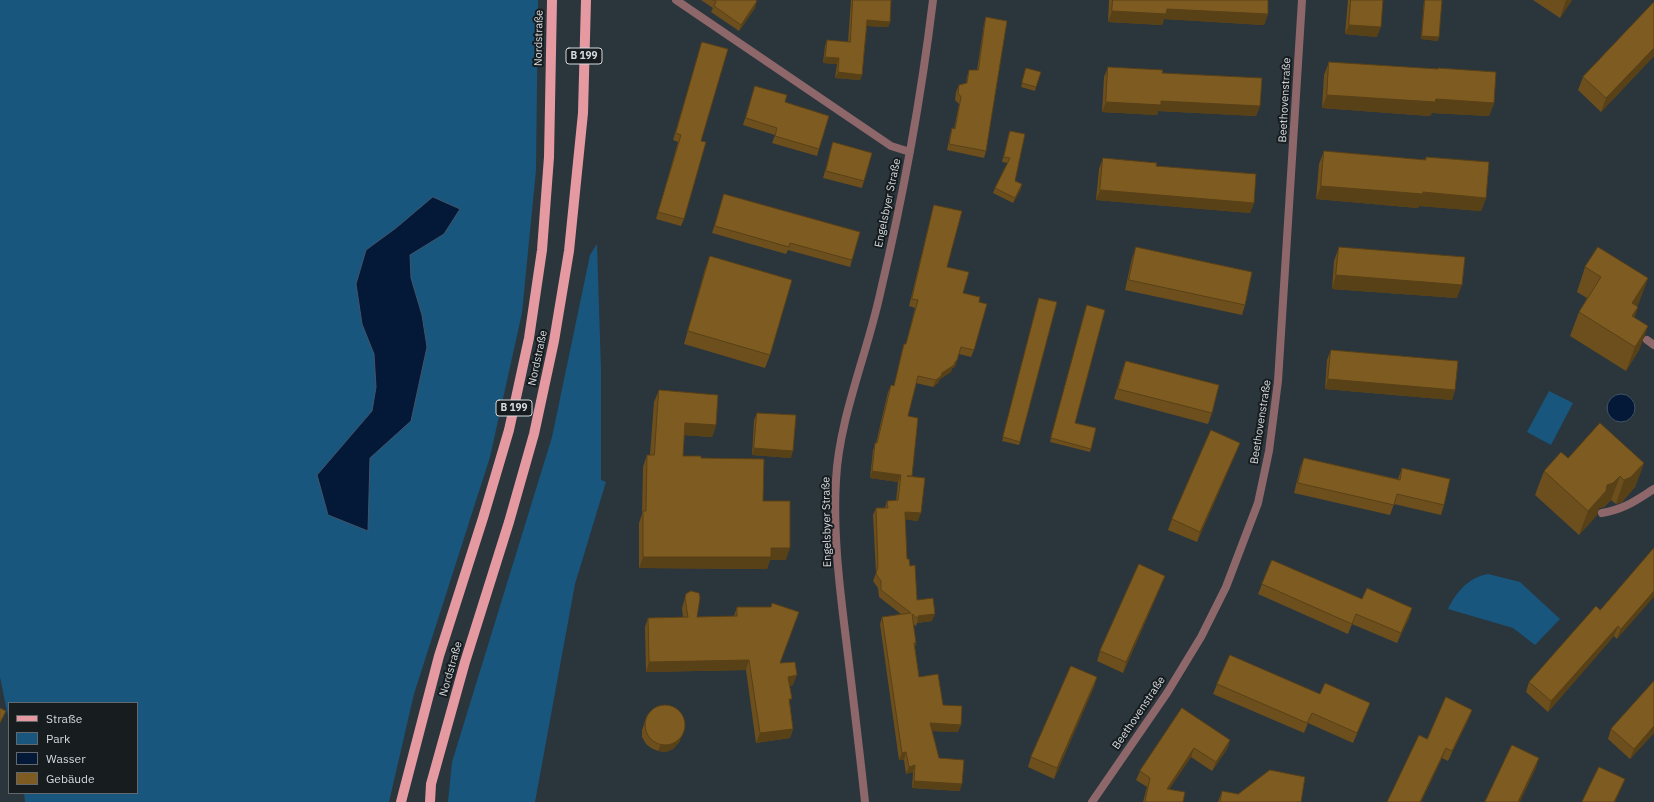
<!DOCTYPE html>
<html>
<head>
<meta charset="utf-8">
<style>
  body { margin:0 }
  #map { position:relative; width:1654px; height:802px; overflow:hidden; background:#2b353c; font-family:"IBM Plex Sans",sans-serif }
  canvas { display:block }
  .legend { position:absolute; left:8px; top:702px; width:130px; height:92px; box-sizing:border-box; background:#171c1f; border:1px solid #63686c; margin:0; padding:5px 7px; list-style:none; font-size:12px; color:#d4dadf }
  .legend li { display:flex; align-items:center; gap:8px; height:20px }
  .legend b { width:20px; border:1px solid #63686c }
</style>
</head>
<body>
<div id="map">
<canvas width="1654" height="802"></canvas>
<ul class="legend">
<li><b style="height:5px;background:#e599a0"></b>Straße</li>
<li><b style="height:11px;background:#18567d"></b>Park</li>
<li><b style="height:11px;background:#031937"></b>Wasser</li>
<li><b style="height:11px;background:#7e5c21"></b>Gebäude</li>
</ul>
</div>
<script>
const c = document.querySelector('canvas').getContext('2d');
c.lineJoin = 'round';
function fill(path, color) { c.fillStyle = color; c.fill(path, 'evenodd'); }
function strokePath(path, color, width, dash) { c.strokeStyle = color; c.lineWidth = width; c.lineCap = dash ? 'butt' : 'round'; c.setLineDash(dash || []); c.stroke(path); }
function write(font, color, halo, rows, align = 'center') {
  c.font = font + ' "IBM Plex Sans",sans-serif'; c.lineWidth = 4; c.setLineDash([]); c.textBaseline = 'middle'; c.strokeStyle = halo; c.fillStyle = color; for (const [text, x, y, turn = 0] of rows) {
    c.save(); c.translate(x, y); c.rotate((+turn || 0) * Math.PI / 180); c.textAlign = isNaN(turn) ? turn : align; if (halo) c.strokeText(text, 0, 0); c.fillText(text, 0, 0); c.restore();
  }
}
fill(new Path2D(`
  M0,0H538L536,170L522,313L490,457L414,694L389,802H25L24,793H137V703H9V721L0,677Z
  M597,244L601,370V480L606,482L575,584L535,802H448L452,762L552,437L590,255Z
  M1549,391L1573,403L1551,445L1527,432Z
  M1488,574L1520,582L1560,619L1535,645L1513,628L1448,609C1456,592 1469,577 1488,574Z`), '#18567d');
const water = new Path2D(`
  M433,197L460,209L444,234L410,255L411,278L422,315L427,347L411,421L370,458L368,531L328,515L317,475L372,411L376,387L374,354L362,324L356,284L366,250L396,228Z
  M1607 408a14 14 0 1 1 28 0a14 14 0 1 1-28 0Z`);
fill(water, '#031937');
strokePath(water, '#425369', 1);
strokePath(new Path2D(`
  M676,0L891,146L910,152
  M1647,340L1654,345
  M1602,513C1625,509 1635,501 1654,489
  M865,802C859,745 852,688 845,631C839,582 833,531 836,480C839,419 867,354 880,294C903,197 921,99 933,0
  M1092,802L1167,693L1201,637L1226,587L1258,503L1269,451L1278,381L1302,0`), '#8d676a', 8);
strokePath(new Path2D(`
  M401,802L439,656L483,518L509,430L529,338L542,250L549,157L552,0
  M430,802L431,784L465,662L509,522L534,434L554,341L569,251L583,113L586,0`), '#e599a0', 10);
fill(new Path2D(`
  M701,0H756L755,8L739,31L711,12L713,8Z
  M851,0H891L890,22L888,27L867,26L862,75L860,80L835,78L837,64L823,63L825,46L827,40L848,42Z
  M1109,0H1268V14L1264,25L1164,19L1162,25L1108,22Z
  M1348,0H1383L1377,37L1345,34Z
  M1424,0H1442L1438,41L1421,39Z
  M1533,0H1572L1560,18Z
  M1654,2V56L1601,112L1578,90L1583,77Z
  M986,17V151L984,158L947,150L950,135L952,128L954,129L959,104L955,100L956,92L959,85L966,83L967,77L969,70H977L984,24Z
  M702,42L701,141L684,219L681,226L656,219L678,142L673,140Z
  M1329,62L1494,103L1489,116L1432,113L1430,116L1322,108L1324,75Z
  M1108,67L1162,73L1260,106L1256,116L1158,111L1157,115L1102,112L1104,77Z
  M1026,68L1036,87L1035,91L1021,87Z
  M755,86L785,102L819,149L817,156L772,143L775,135L743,125Z
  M1010,131L1015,181L1021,189L1013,203L993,193L995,188L1008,163L1002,162Z
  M833,142L864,181L862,188L823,178L831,149Z
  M1324,151L1425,160L1426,157L1486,198L1481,211L1419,206L1418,208L1316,199L1319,164Z
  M1103,158L1156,166L1254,203L1250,213L1096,200L1099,169Z
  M724,194L852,260L850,267L788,250L786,254L712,233Z
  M934,205L947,267L963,293L979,302L974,350L971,357L959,354L955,367L952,368L951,372L940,379L938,383L933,387L916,383L908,416L912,476L918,521L905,519L907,559L910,566L917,600L932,621L917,623L916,626L913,624L916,643L915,647L919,677L943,705L958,732L932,731L939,758L960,791L912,788L913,772L906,774L904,760H899L880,624L882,617L901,614L879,597L878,588L873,581L876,573L873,515L876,508H885L887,501H896L898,482L870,478L873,450L876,443L888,392L891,385L894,386L902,351L904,344H906L915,308L909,306L932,212Z
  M1136,247L1245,305L1242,315L1125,290L1132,258Z
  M1339,247L1457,298L1332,289L1334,261Z
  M710,256L770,355L765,368L684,344L705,269Z
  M1585,267L1648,278L1639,302L1637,306L1638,307L1634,318L1648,326L1639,350L1626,371L1570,336L1579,312L1587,298L1577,292Z
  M1039,298L1020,442L1019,445L1002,441Z
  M1087,305L1075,423L1091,449L1090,452L1050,442Z
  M1331,350L1455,390L1452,400L1325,389L1327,360Z
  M1126,361L1212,413L1208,424L1114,399L1122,371Z
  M659,390L716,425L712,437L684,435L683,456L701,458L763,501L786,560H770L767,569L639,568V523L642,514L643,467L647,455H650L654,402Z
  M757,413L791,458L752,455L754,420Z
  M1240,443L1236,453L1197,542L1168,530L1172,519Z
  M1304,458L1398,479L1402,468L1444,505L1441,515L1394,504L1390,515L1294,493L1300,468Z
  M1568,458L1644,463L1635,487L1622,502L1616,504L1611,500L1604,507L1599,508L1597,515L1579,535L1535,495L1544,471Z
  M1654,548L1617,639L1614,636L1548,712L1526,692L1529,682L1600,610Z
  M1262,584L1362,599L1412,608L1409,618L1397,643L1352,624L1348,634L1258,594Z
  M1161,586L1123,673L1097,661L1100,651Z
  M686,594L697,617L734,616L737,607L780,663L793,685L790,686V703L793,729L790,738L756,743L746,670L646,672L645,627L648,618L683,617L682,608Z
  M1097,677L1094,687L1054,779L1028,767L1031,757Z
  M1217,684L1320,694L1370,703L1366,713L1353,743L1308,723L1304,733L1213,694Z
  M1182,708L1230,740L1227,749L1212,771L1191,757L1169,789L1183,802H1143L1147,787L1136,780L1140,771Z
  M1472,710L1468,720L1448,761L1442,758L1421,802H1387Z
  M647,715L680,741L673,749L666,752L658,751L651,748L646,744L642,737V730Z
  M1611,729L1654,733L1630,759L1608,739Z
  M1222,791L1238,794L1301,802H1218Z`), '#6c4f1c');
fill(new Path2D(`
  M1566,0H1572L1560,18Z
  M757,1L755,8L739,31L741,25Z
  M1167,9L1268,14L1264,25L1164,19L1162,25L1108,22L1112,11Z
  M867,20L890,22L888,27L865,26Z
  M1349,25L1381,27L1377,37L1345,34Z
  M1422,36L1439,37L1438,41L1421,39Z
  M1654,48V56L1601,112L1606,98Z
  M825,57L839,58L837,64L823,63Z
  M838,72L862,75L860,80L835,78Z
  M1327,95L1436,99L1494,103L1489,116L1432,113L1430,116L1322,108Z
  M1161,101L1260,106L1256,116L1158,111L1157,115L1102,112L1106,102Z
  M1022,184L1021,189L1013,203L1015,198Z
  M1321,186L1423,192L1486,198L1481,211L1419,206L1418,208L1316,199Z
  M1100,190L1254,203L1250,213L1096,200Z
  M1336,275L1462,285L1457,298L1332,289Z
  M1648,278L1639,302L1624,327L1632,303Z
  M1638,307L1630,331L1623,340L1632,316Z
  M1648,326L1639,350L1626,371L1635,347Z
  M957,360L955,367L952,368L951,372L940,379L938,383L933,387L936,380L942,373Z
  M1328,379L1455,390L1452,400L1325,389Z
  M685,423L716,425L712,437L681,435Z
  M1240,443L1236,453L1197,542L1200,532Z
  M754,448L793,451L791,458L752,455Z
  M1644,463L1635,487L1622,502L1616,504L1624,480Z
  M872,471L901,475L898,482L870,478Z
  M1620,476L1611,500L1604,507L1599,508L1597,515L1579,535L1588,511L1607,485Z
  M905,512L921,513L918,521L902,519Z
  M771,548H790L786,560H770L767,569L639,568L643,557Z
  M1165,576L1161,586L1123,673L1126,662Z
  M1654,591V597L1617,639L1621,629Z
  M1412,608L1409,618L1397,643L1401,633Z
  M935,614L932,621L917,623L918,619V616Z
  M1618,626L1614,636L1548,712L1551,701Z
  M749,660L746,670L646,672L649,662Z
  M797,675L793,685L785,687L788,677Z
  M1097,677L1094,687L1054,779L1057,768Z
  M1370,703L1366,713L1353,743L1357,733Z
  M1472,710L1468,720L1448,761L1452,751Z
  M930,723L961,725L958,732L927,731Z
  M1654,726V733L1630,759L1634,749Z
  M793,729L790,738L756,743L760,733Z
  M683,734L680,741L673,749L666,752L658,751L661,744Z
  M1230,740L1227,749L1212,771L1216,762Z
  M1194,748L1191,757L1164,797L1167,789Z
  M1446,748L1442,758L1421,802H1420Z
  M906,752L904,760H899L902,753Z
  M1539,758L1536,768L1520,802H1518Z
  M915,765L913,772L906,774L909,767Z
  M1625,779L1621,789L1615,802H1614Z
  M914,781L962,784L960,791L912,788Z`), '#584017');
const building = new Path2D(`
  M713,0H756L757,1L741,25L714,6L716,2Z
  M853,0H891L890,22L867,20L862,75L838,72L839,58L825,57L827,40L850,42Z
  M1113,0H1268V14L1167,9L1166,14L1112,11Z
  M1351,0H1383L1381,27L1349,25Z
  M1425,0H1442L1439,37L1422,36Z
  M1654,2V48L1606,98L1583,77Z
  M986,17L1007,21L986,151L949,144L952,128L955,129L961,97L958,93L959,85L967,83L969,70H978Z
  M702,42L728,49L701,141L706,142L684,219L658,212L681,135L676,133Z
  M1329,62L1438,69V68L1496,72L1494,103L1436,99L1435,102L1327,95Z
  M1108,67L1163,70L1162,73L1262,78L1260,106L1161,101V105L1106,102Z
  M1026,68L1041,72L1036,87L1022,83Z
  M755,86L787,95L785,102L829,116L819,149L775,136L777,128L746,118Z
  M1010,131L1025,134L1015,181L1022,184L1015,198L995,188L1010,158L1004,157Z
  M833,142L872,153L864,181L826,171Z
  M1324,151L1426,160V157L1489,162L1486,198L1423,192V194L1321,186Z
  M1103,158L1157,163L1156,166L1256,174L1254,203L1100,190Z
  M724,194L860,232L852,260L790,243L789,247L715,226Z
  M934,205L962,211L947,267L969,272L963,293L980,297L979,302L987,304L974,350L961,347L957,360L955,362L954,365L942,373L941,376L936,380L918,376L908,416L918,418L912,476H907L925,478L921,513L905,512L907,559H909L910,566L915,565L917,600L933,598L935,614L918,616V619L912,614L916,643H914L919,677L938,674L943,705L962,706L961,725L930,723L939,758L964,760L962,784L914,781L915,765L909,767L906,752L902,753L882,617L911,613L881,590V581L876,574L878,566L876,508H888L887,501L898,500L901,475L872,471L875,443H877L891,385L894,386L904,344H906L918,300L912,299Z
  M1136,247L1252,272L1245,305L1129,280Z
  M1339,247L1465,257L1462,285L1336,275Z
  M1598,247L1648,278L1632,303L1638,307L1632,316L1648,326L1635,347L1579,312L1601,277L1585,267Z
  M710,256L792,280L770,355L688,331Z
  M1039,298L1057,302L1020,442L1003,437Z
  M1087,305L1105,310L1075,423L1096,428L1091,449L1051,438Z
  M1331,350L1458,361L1455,390L1328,379Z
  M1126,361L1219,385L1212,413L1118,389Z
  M659,390L718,395L716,425L685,423L683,456H701V458L764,459L763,501H790V548H771V557H643V511H646L647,455H654Z
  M757,413L796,415L793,451L754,448Z
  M1600,423L1644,463L1631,477L1624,480L1620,476L1613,483L1607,485L1606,491L1588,511L1544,471L1561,452L1568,458Z
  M1211,430L1240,443L1200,532L1172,519Z
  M1304,458L1400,480L1402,468L1450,479L1444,505L1397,494L1394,505L1298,483Z
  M1654,548V591L1621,629L1618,626L1551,701L1529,682L1596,606L1600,610Z
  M1272,560L1362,599L1367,588L1412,608L1401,633L1356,614L1352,624L1262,584Z
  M1139,564L1165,576L1126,662L1100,651Z
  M691,591L699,593L700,598L697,617L737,616V607H771L772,603L799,612L780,663L795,662L797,675L788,677L792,699H789L793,729L760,733L749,660L649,662L648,618L688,617L685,598L686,594Z
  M1230,655L1320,694L1325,683L1370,703L1357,733L1312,713L1307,723L1217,684Z
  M1071,666L1097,677L1057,768L1031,757Z
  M1654,681V726L1634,749L1611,729Z
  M1446,697L1472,710L1452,751L1446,748L1420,802H1387L1419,735L1427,739Z
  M645 725a20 20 0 1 1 40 0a20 20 0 1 1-40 0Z
  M0,708L6,711L0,723Z
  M1182,708L1230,740L1216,762L1194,748L1167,789L1185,792L1183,802H1146L1145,801L1150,778L1140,771Z
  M1512,745L1539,758L1518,802H1485Z
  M1599,767L1625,779L1614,802H1582Z
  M1270,770L1305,777L1301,802H1220L1222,791L1238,794Z`);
fill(building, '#7e5c21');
strokePath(building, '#584017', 1);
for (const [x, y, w] of [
  [584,56,36],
  [514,408,36]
]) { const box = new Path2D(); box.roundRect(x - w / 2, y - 8, w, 16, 3); c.fillStyle = '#171c1f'; c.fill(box); strokePath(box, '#d4dadf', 1); }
write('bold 10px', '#d4dadf', null, [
  ["B 199",584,56],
  ["B 199",514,408]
]);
write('11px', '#d4dadf', '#171c1f', [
  ["Nordstraße",539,38,-89],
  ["Beethovenstraße",1285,100,-87],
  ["Engelsbyer Straße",888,203,-78],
  ["Nordstraße",538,358,-78],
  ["Beethovenstraße",1261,422,-81],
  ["Engelsbyer Straße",827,522,-91],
  ["Nordstraße",451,669,-74],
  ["Beethovenstraße",1139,713,-56]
]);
</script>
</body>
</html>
